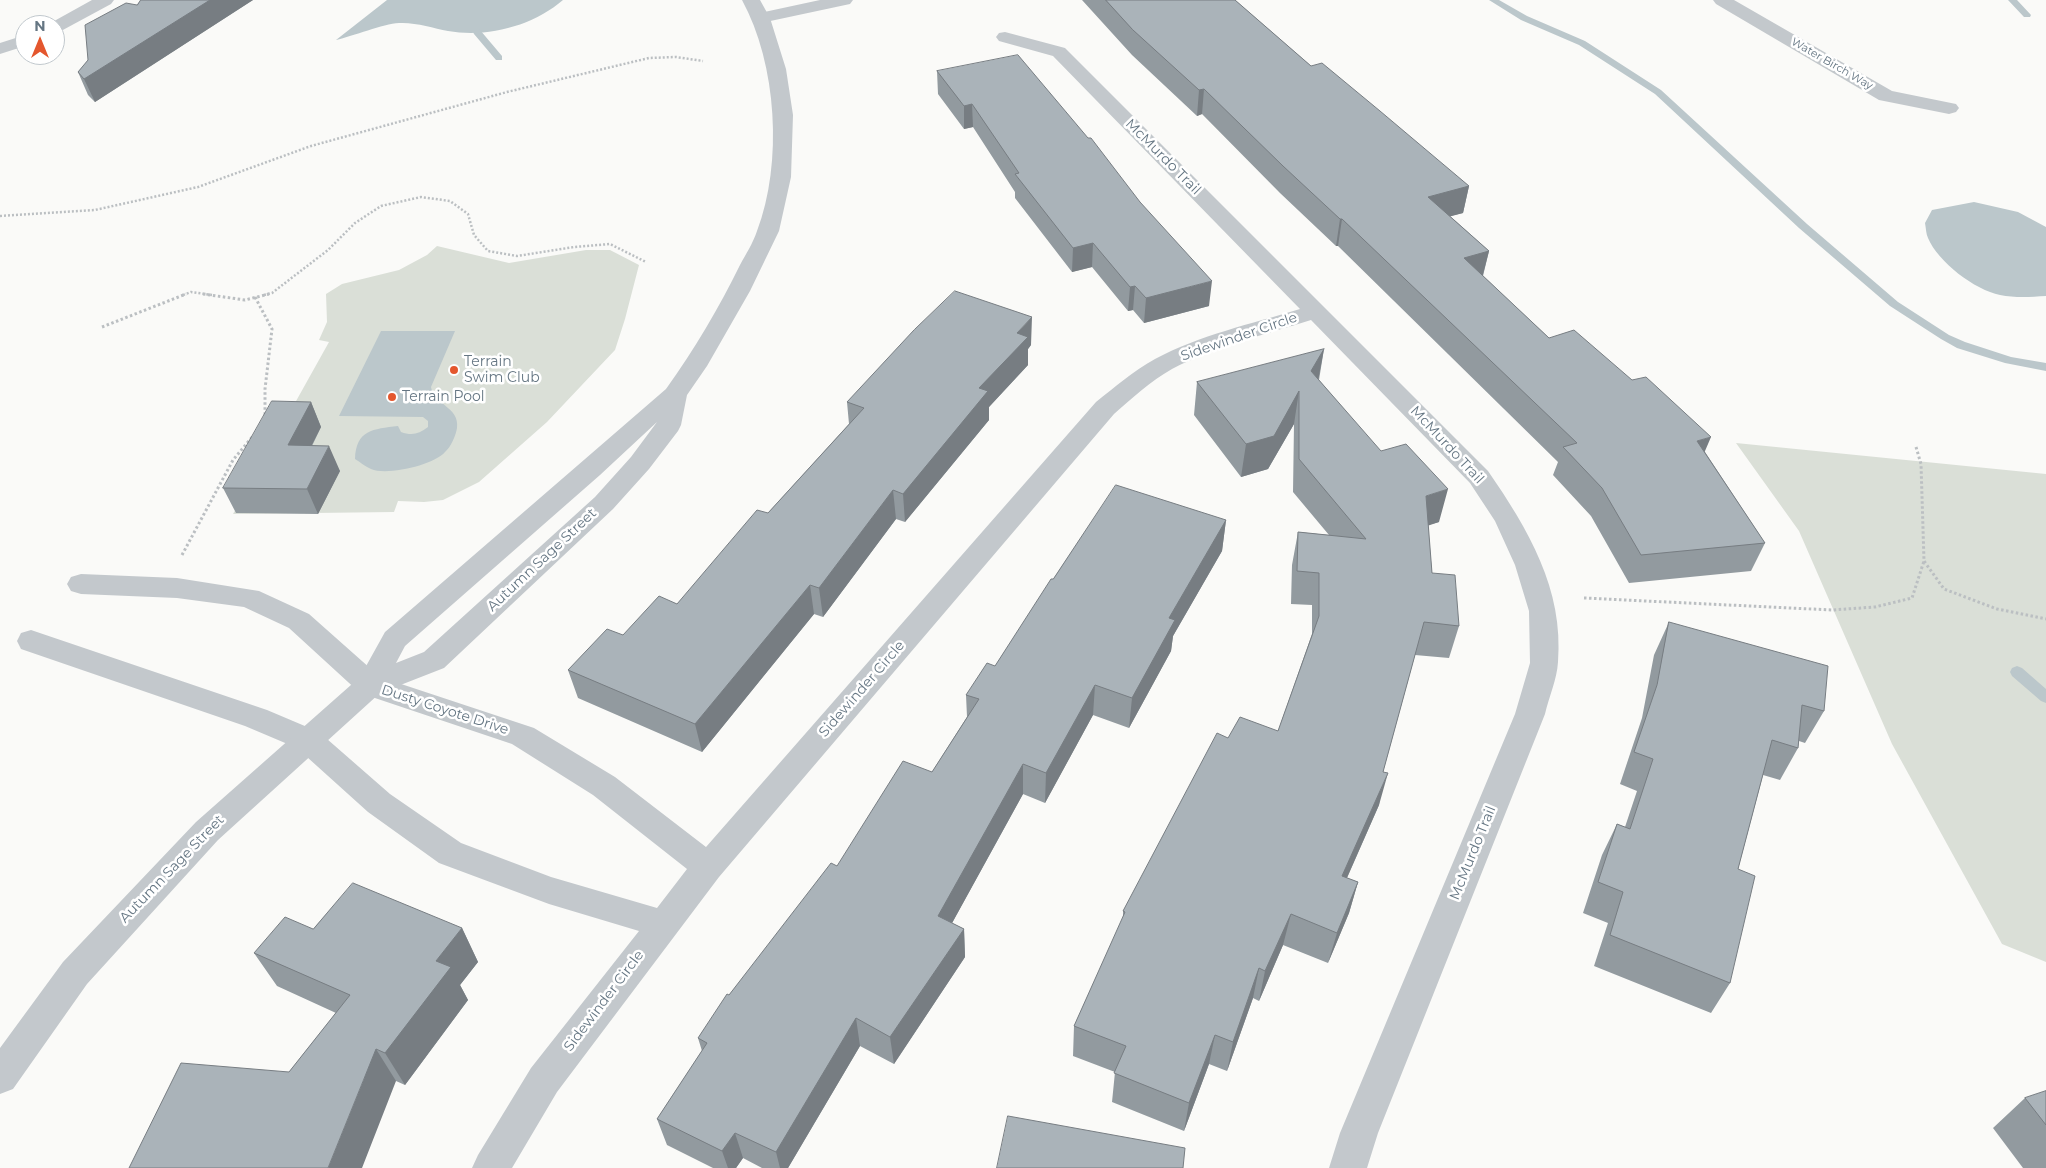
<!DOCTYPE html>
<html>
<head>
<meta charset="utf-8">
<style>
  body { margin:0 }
  #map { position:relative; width:2046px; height:1168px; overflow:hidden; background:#fafaf8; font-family:Montserrat,sans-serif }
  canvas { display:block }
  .north { position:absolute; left:15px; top:15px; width:50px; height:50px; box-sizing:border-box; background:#fff; border:1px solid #c1c8cd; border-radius:50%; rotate:0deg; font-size:14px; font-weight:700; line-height:20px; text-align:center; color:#657683 }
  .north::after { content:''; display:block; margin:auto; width:18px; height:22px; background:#e4572e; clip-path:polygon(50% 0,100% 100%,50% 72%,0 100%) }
</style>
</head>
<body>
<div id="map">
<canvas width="2046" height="1168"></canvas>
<div class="north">N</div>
</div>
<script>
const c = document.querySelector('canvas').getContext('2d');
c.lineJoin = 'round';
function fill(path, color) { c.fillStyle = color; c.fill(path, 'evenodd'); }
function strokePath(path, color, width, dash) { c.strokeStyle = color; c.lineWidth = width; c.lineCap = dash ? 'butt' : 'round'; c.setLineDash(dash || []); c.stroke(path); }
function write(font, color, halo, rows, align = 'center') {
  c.font = font + ' Montserrat,sans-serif'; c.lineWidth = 5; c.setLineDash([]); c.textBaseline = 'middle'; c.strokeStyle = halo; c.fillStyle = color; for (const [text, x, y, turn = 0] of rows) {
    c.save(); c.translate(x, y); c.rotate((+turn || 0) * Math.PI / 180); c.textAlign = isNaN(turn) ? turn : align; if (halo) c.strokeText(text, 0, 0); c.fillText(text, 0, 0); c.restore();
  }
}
fill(new Path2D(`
  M437,246L509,263L586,250H610L639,265L625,319L615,350L547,422L479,482L443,500L424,502L398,501L394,512L233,514L329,342L319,340L327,322L326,294L342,284L399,270L427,255Z
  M1736,443L2046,474V962L2002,944L1892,744L1799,531Z`), '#dadfd7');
fill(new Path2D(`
  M387,0H563C533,26 487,38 448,31C433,28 415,22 399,23C383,24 353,36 336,40Z
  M1974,202L2018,212L2046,227V296C2030,297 2015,298 2000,295C1975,290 1938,262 1928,238C1926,234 1926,228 1925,223L1932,210Z
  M381,331H455L431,387C434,405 460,407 457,428C456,435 451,447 445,452C434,465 387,476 371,469C366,467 360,462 355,459C356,430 373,429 398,426L401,432C412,436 419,434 428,427V421L423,417L339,416Z`), '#bbc7cb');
fill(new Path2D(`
  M1489,0H1499L1527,16L1585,41L1661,90L1807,224L1898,302L1949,335L1965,342L2011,357L2046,363V371L2005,363L1957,348L1941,339L1890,306L1799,228L1655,94L1579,45L1521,20Z
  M2008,0H2017L2031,15L2030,17H2024Z
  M477,29L480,30L502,56V60H496L474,34L473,32Z
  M2017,666L2022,668L2046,689V703L2041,701L2012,676L2010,672L2012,668Z`), '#bbc7cb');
strokePath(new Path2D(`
  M0,216L95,210L198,187L311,146L507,92L649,58L676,57L703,61
  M183,295L191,292L212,295
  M264,295L272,293L328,250L355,223L381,206L421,197L450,201L468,214L474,235L488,251L517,256L574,247L610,244L646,262`), '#bbbfc2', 2.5, [2, 2]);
strokePath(new Path2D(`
  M203,294L245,300L269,294
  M255,297L272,329L265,389V417
  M102,327L186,294
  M1916,447L1921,464L1924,561L1944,589L1997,609L2046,619
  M182,555L233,460L253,436
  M1584,598L1832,610L1875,607L1912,598L1924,561`), '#bbbfc2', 3, [2.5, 2.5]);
fill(new Path2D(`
  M92,0H114L111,4L61,31L55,32V25H47Z
  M820,0H853L850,4L761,23L755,22L752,18L755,14Z
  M1713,0H1734L1892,91L1956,104L1959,108L1956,112L1949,114L1879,100L1716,4Z
  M1005,32L1065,48L1488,471C1528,529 1564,589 1558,662C1557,679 1549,697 1545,714L1378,1133L1367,1168H1329L1340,1133L1515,714L1530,663L1529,611L1515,565L1495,521L1470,483L1311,320C1264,335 1216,346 1172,369C1151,381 1132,398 1114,414L719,877L557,1092L512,1168H472L478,1155L531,1068L639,931L549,904L439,863L368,812L297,748L245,726L21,649L17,641L21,633L31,630L267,710L319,732L390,794L461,843L551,877L657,908L687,869L593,795L512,744L360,693L289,628L244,607L177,598L81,594L71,591L67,584L71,577L81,574L177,578L259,591L309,614L380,677L534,728L615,777L706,847L1096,402C1115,387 1133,371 1155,359C1200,335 1251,324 1300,309L1053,56L999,41L996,37L999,33Z
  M25,35V46L0,54V43Z`), '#c3c8cc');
fill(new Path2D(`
  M742,0H760L770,18L786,69L793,115L791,177L779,231L750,291L707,366L687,395L681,425L678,431L649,469L613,509L444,668L380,693L218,840L87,984L13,1089L0,1094V1048L63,962L196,822L360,677L385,632L666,389C694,350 719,308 740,265C746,254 753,243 757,231C783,163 777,64 742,0ZM657,422L631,457L595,497L424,652L396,663L405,646L600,475Z`), '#c3c8cc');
fill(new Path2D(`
  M141,0H253L95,102L88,95L78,72Z
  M1082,0H1235L1311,66L1469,186L1463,213L1450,216L1489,251L1483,276L1549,338L1705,452L1765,543L1751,571L1629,583L1591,516L1553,475L1558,462L1338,246H1336L1280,193L1202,114L1197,116L1132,55Z
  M937,71L1209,306L1144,323L1133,310L1128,311L1092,267L1072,272L1015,198V192L973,127L964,129L938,94Z
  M1031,345L1028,349V365L989,407V420L905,522L896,519L823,617L814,614L702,752L578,698L568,670L623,635L677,604L768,513L849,424L847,402Z
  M1324,349L1319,380L1439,522L1428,525L1432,573L1459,626L1449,658L1415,655L1383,772L1379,805L1347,878L1358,882L1349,913L1328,963L1283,945L1259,1001L1253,998L1227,1071L1209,1064L1184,1131L1112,1102L1115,1072L1073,1056L1074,1026L1123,918V911L1228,738L1278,731L1312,634V605L1291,604L1292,565L1298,532L1329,535L1293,492L1294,424L1268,469L1241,477L1194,415L1197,382Z
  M311,402L321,427L312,446L340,471L318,514L236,513L223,488Z
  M1226,520L1222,551L1173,636L1171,651L1129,728L1093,715L1045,803L1023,794L952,923L964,929L965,957L894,1064L860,1046L788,1168H762L743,1158L736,1168H713L667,1145L657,1119L702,1051L698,1038L729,995L837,866L932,772L967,717L966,695L995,666L1053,579Z
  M1669,622L1824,711L1805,743L1799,741L1798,748L1780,780L1763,775L1738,869L1730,983L1711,1013L1594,966L1608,923L1583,913L1602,855L1617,824L1625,827L1637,791L1620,784L1642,718L1654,655Z
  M462,928L478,962L460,985L468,1000L405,1085L396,1081L289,1072L336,1013L277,986L254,953Z
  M2046,1091V1168H2023L1993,1128L2025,1098Z`), '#929a9f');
fill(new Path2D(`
  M210,0H253L95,102L84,79Z
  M1204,89L1202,114L1197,116L1199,90Z
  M972,104L973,127L964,129V106Z
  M1469,186L1463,213L1422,224L1428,197Z
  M1340,219H1342L1338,246H1336Z
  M1093,243L1092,267L1072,272L1073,248Z
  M1489,251L1482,278L1464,258Z
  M1212,281L1209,306L1144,323L1146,298Z
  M1135,286L1133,310L1128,311L1130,287Z
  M1032,317L1031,345L1028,349V365L989,407V420L905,522L903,494L979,388L1017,333Z
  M1324,349L1318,381L1311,371Z
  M1299,391L1294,424L1268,469L1241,477L1246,444Z
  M311,402L321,427L299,470L288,445Z
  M1711,437L1699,465L1697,441Z
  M329,446L340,471L318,514L307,489Z
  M1448,489L1439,522L1418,529L1426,496Z
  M893,490L896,519L823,617L819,588Z
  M1226,520L1222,551L1173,636L1171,651L1129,728L1132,698L1169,618Z
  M810,585L814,614L702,752L695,724Z
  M1095,685L1093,715L1045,803L1046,773Z
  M1023,764V794L940,945L938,916Z
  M1388,773L1379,805L1334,907L1342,876Z
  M1358,882L1349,913L1328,963L1337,933Z
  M1291,914L1283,945L1259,1001L1265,971Z
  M462,928L478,962L460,985L468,1000L405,1085L385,1053L436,961Z
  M964,929L965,957L894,1064L890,1037Z
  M1259,968L1253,998L1227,1071L1233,1042Z
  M856,1018L860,1046L788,1168H780L776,1152Z
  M1215,1035L1209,1064L1184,1131L1189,1103Z
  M376,1049L396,1081L362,1168H328Z
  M735,1133L743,1158L736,1168H728L722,1151Z`), '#777d82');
const building = new Path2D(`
  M141,0H210L84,79L78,72L88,60L85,25L126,3L137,5Z
  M1106,0H1235L1311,66L1322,63L1380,111L1469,186L1428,197L1489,251L1464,258L1549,338L1574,330L1632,380L1646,377L1711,437L1697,441L1765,543L1641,555L1602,488L1563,447L1577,443L1342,219H1340L1283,166L1204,89L1199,90L1133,30Z
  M1018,55L1088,138H1091L1140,202L1212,281L1146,298L1135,286L1130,287L1093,243L1073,248L1015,174L1019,173L972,104L964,106L937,71Z
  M955,291L1032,317L1017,333L1028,337L979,388L988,391L903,494L893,490L819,588L810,585L695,724L568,670L607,629L623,635L659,596L677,604L757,510L768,513L864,408L847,402L914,330Z
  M1324,349L1311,371L1381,451L1406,444L1448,489L1426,496L1432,573L1455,575L1459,626L1424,622L1383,772L1388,773L1342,876L1358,882L1337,933L1291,914L1265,971L1259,968L1233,1042L1215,1035L1189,1103L1114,1073L1126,1046L1074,1026L1125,912L1123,911L1217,733L1228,738L1240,717L1278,731L1319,616V573L1297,571L1298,532L1366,539L1299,459V391L1274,436L1246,444L1197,382Z
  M272,401L311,402L288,445L329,446L307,489L223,488Z
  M1116,485L1226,520L1169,618L1175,620L1132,698L1095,685L1046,773L1023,764L938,916L964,929L890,1037L856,1018L776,1152L735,1133L722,1151L657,1119L707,1043L698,1038L727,994L729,995L831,863L837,866L903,761L932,772L979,699L966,695L987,663L995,666L1051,579H1053Z
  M1669,622L1828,666L1824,711L1802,705L1798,748L1772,740L1738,869L1755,876L1730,983L1610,935L1623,892L1598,882L1617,824L1630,829L1653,759L1634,752L1657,685Z
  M353,883L462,928L436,961L451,967L385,1053L376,1049L328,1168H129L181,1063L289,1072L350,995L254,953L285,917L313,929Z
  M2046,1091V1125L2025,1098Z
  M1008,1116L1185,1148L1183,1168H997Z`);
fill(building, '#aab3b9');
strokePath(building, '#777d82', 1);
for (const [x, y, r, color] of [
  [454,370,5,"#e4572e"],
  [392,397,5,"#e4572e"]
]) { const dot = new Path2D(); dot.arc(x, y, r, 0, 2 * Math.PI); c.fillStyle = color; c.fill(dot); strokePath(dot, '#fff', 2); }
write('11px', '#657683', '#fff', [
  ["Water Birch Way",1832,64,30]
]);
write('14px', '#657683', '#fff', [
  ["McMurdo Trail",1163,157,45],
  ["Sidewinder Circle",1239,337,-19],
  ["McMurdo Trail",1447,445,47],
  ["Autumn Sage Street",542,560,-43],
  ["Sidewinder Circle",862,689,-49],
  ["Dusty Coyote Drive",445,710,18],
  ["McMurdo Trail",1473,853,-68],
  ["Autumn Sage Street",172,869,-46],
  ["Sidewinder Circle",604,1001,-53]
]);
write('14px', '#657683', '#fff', [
  ["Terrain",464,362],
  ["Swim Club",464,378],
  ["Terrain Pool",402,397]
], 'left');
</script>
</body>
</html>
